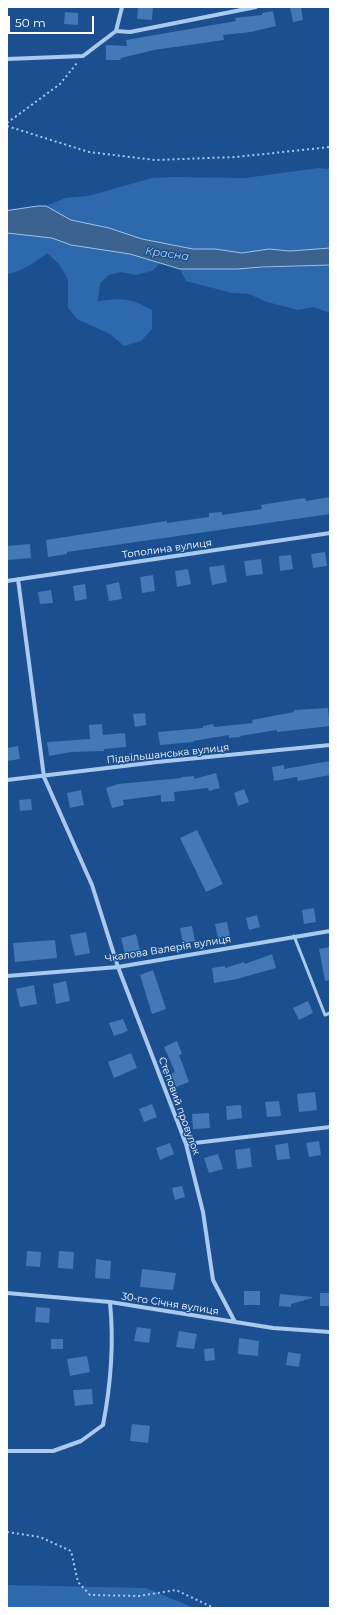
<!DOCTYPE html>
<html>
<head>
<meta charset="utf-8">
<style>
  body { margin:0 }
  #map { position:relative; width:337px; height:1615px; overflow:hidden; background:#1b4f8f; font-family:Montserrat,sans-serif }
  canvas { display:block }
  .frame { position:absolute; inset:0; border:8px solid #fff; pointer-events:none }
  .scale { position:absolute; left:8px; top:16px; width:86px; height:18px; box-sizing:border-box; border:2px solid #fff; border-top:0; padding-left:5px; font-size:12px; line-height:14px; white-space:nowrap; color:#fff; -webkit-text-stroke:3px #1b4f8f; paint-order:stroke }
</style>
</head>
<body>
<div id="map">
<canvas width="337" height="1615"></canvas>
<div class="frame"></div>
<div class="scale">50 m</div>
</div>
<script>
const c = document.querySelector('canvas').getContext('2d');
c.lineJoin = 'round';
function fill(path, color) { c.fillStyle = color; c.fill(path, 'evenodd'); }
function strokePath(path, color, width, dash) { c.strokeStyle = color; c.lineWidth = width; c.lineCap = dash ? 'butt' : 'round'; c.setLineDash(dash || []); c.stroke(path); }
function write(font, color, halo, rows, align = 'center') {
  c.font = font + ' Montserrat,sans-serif'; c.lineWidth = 3; c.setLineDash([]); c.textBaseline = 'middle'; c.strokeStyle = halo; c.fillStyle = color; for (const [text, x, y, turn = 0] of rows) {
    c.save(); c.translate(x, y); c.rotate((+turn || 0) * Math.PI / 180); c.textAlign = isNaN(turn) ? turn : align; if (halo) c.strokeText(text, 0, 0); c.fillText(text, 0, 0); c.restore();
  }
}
fill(new Path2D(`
  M319,168L330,169V248L290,251L269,249L242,253L215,249H193L142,239L109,228L71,220L46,206L65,198L88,196L152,178L171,177L245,178Z
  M7,233L53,238L71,245L130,254L161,262L152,271L136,275L121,272L109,275L100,283L98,301C123,298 130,298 152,310V329L141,341L124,346L110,334L77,319L68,308V279L59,264L47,253C34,263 23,271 7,274Z
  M330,265V313L313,307L298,310L267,302L249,294L232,293L186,281L180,269H237Z
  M7,1585L146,1588L194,1608H7Z`), '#2e69ad');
const water = new Path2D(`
  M38,206H46L71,220L109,228L142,239L193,249H215L242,253L269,249L290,251L330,248V265L262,267L237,269H180L130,254L71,245L52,238L7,233V211Z`);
fill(water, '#3c6290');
strokePath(water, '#9cc4f0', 1);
fill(new Path2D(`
  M138,7H153L152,20L137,19Z
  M301,7L303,20L293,22L290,8Z
  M273,11L276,26L251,32L223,35L224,40L154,50L121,58L120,60H106V45L127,46L126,40L236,21L235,18L262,15V13Z
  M65,12L78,13V25L64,24Z
  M330,497V514L67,552V554L48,557L46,540L167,521V523L209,517V513L222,512V515L262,509L261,505L279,502L305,498L306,501Z
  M30,544L31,558L7,560V546Z
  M325,552L327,566L313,568L311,554Z
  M291,555L293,569L280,571L279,556Z
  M261,559L263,574L246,576L244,561Z
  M224,565L227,582L212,585L209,567Z
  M188,569L191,584L177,587L175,571Z
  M153,575L155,591L142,593L140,577Z
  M119,582L122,599L109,601L106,585Z
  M85,584L87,599L75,601L73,586Z
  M51,590L53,603L40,604L38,592Z
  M328,708L330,726L277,732V730L240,736L241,737L229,738V735L193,741V742L160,745L158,732L203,728V726L213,724L214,727L253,723L252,720L294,712V710Z
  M145,713L146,725L135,727L133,714Z
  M102,724L103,735L125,733L126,747L104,749V751L71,752L49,756L47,742L90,739L89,725Z
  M18,746L20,759L7,761V748Z
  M330,761V775L298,781L297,777L274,781L272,767L284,765V769Z
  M216,773L220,788L209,791L208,788L174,792L175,801L161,802V795L123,800L124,805L112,808L106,788L118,784L182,778V777L194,776V779Z
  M244,789L249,802L238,806L234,793Z
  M81,790L84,805L70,808L67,793Z
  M31,799L32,810L20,811L19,800Z
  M197,830L223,884L206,892L180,838Z
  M314,908L316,922L304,924L302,910Z
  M257,915L260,927L249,930L246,918Z
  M227,922L230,936L218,938L215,924Z
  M192,926L195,941L183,943L180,928Z
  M86,932L90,953L75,956L70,935Z
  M136,934L140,950L125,954L121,938Z
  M55,940L57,958L15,962L13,943Z
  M330,947V980L325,981L319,949Z
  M272,954L276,968L237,979L214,983L212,968L225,966V968L244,962L245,964Z
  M153,970L166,1009L152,1014L140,975Z
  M66,981L70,1001L56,1004L53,984Z
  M34,985L37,1004L20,1007L16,989Z
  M308,1001L313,1013L299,1020L293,1008Z
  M123,1019L128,1031L114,1036L109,1023Z
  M177,1041L182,1054L179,1055L189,1082L176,1087L171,1074L175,1072L164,1047Z
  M131,1053L137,1068L114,1078L108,1062Z
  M315,1092L317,1110L299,1112L297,1094Z
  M279,1101L281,1116L267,1117L265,1102Z
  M152,1104L157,1117L144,1122L139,1109Z
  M241,1105L242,1118L227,1120L226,1106Z
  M209,1113L210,1128L193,1129L192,1114Z
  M319,1141L321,1155L309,1157L306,1143Z
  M170,1143L174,1154L160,1160L156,1148Z
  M288,1143L290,1159L277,1160L275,1145Z
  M250,1148L252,1167L237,1169L235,1150Z
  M218,1154L223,1169L209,1173L204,1158Z
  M182,1186L185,1197L175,1200L172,1188Z
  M27,1251L41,1252L40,1267L26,1266Z
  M59,1251L74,1252L73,1269L58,1268Z
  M96,1259L111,1261L110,1279L95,1278Z
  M142,1269L176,1273L173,1290L140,1287Z
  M244,1291H260V1305H244Z
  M320,1293H330V1306H320Z
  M280,1294L312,1297V1298L291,1304V1307L279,1306Z
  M36,1307L50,1308L49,1323L35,1322Z
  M137,1327L151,1329L149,1343L134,1341Z
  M179,1331L197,1334L194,1349L176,1347Z
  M239,1338L259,1341L258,1356L238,1354Z
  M51,1339H63V1349H51Z
  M214,1348L215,1360L205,1361L204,1349Z
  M288,1352L301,1354L299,1367L286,1365Z
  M87,1356L90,1372L70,1376L67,1359Z
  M92,1389L93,1404L75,1406L73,1390Z
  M132,1424L150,1426L148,1443L130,1441Z`), '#4478b7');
strokePath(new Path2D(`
  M7,123L60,84L77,63
  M7,126L89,152L155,160L236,157L330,147
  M7,1532L40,1537L71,1551L78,1582L90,1595L139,1596L176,1590L214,1608`), '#a9c9ee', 2, [2, 3]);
strokePath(new Path2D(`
  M294,936L325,1015L330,1013`), '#a9c9ee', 3);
strokePath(new Path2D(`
  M116,31L130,32L256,7
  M116,31L122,7
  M7,59L83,56L116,31
  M18,579L44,777L92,885L118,967L186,1144L203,1212L213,1280L235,1322
  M7,581L330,533
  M7,780L157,762L330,745
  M7,976L118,967L330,931
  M186,1144L330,1127
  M7,1293L110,1302L273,1328L330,1332
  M7,1451H53L81,1441L103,1425C111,1384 114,1343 110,1302`), '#a9c9ee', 4);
write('10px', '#fff', '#1b4f8f', [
  ["Тополина вулиця",167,549,-8],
  ["Підвільшанська вулиця",168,754,-6],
  ["Чкалова Валерія вулиця",168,949,-9],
  ["Степовий провулок",179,1106,70],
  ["30-го Січня вулиця",170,1304,9]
]);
write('italic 11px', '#b5d3f5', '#1b4f8f', [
  ["Красна",167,254,8]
]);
</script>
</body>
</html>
